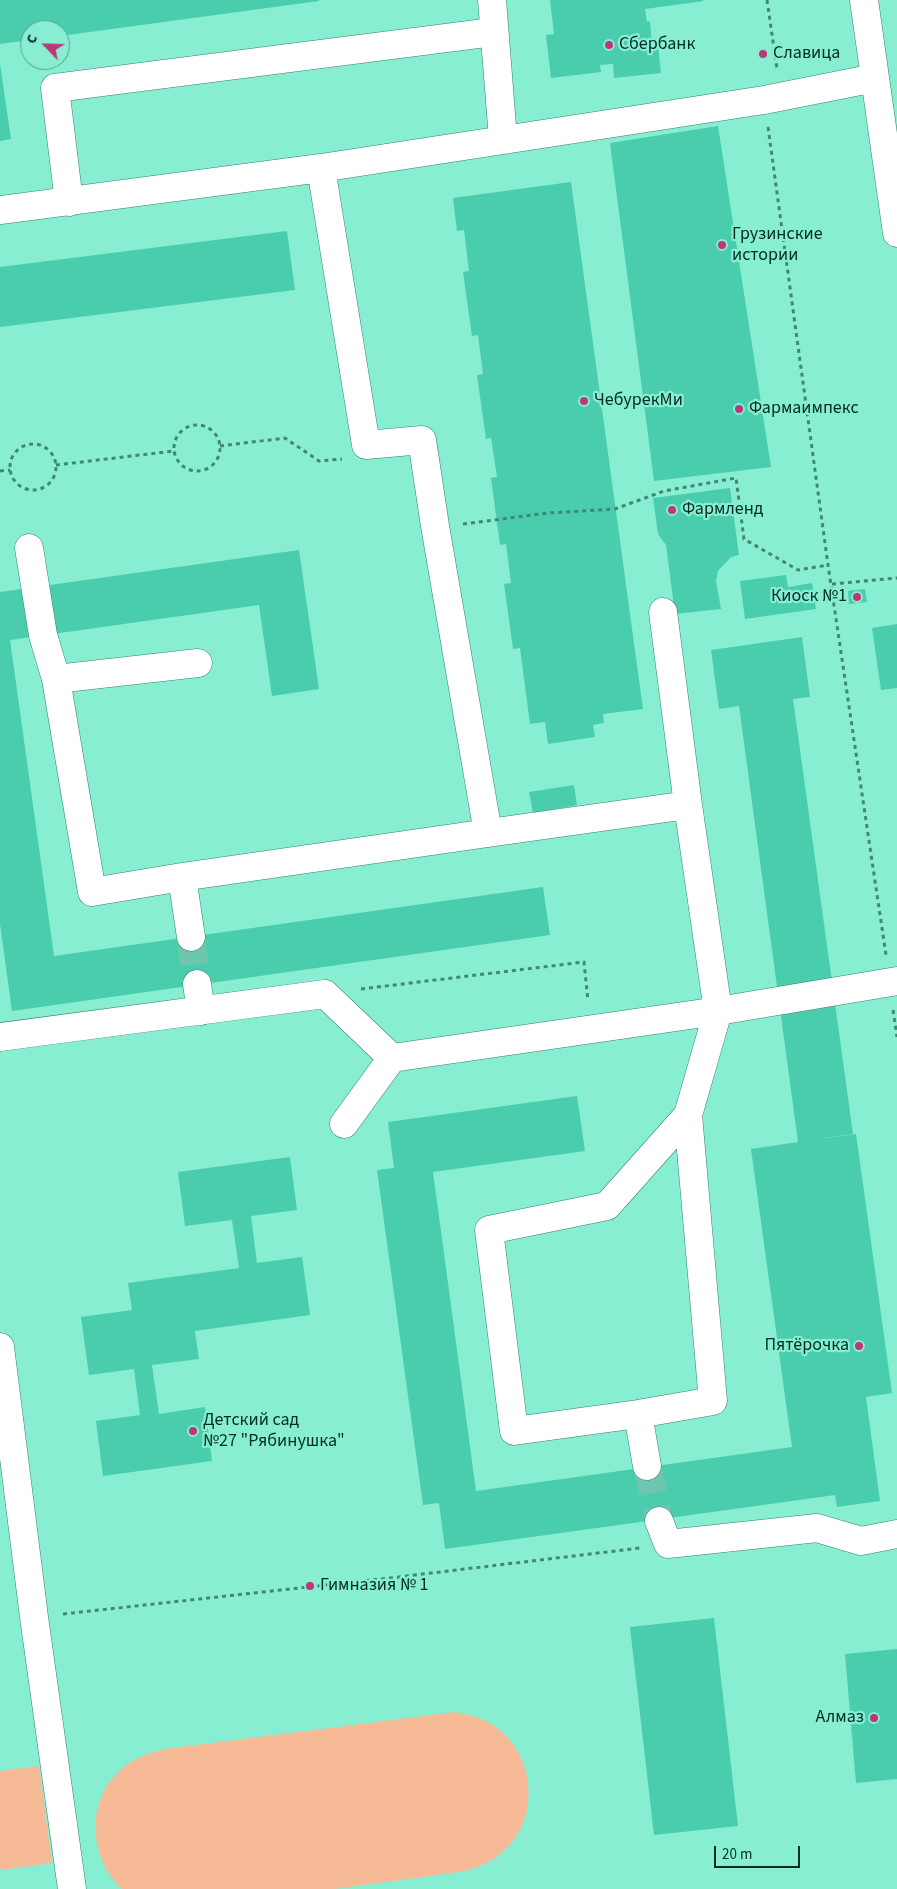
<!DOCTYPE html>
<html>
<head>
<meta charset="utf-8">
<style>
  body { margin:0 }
  #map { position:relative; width:897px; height:1889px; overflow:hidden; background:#87eed1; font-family:"Source Sans 3",sans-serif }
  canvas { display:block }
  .north { position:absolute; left:20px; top:20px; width:50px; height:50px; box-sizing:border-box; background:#87eed1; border:1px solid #51a18b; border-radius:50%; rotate:294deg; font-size:14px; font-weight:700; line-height:20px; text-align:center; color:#002d23 }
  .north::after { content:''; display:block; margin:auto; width:18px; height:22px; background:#bc367a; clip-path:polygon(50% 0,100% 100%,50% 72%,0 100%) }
  .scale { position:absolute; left:714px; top:1846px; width:86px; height:22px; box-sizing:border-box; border:2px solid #002d23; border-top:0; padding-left:6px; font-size:15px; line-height:18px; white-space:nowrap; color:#002d23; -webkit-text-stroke:4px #87eed1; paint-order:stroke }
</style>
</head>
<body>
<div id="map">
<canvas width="897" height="1889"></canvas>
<div class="north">С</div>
<div class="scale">20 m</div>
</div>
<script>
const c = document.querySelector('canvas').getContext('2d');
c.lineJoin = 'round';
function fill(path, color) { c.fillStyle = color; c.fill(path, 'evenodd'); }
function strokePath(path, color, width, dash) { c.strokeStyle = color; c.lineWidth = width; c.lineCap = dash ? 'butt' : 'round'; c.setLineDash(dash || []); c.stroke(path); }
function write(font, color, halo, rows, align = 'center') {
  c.font = font + ' "Source Sans 3",sans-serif'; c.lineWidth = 4.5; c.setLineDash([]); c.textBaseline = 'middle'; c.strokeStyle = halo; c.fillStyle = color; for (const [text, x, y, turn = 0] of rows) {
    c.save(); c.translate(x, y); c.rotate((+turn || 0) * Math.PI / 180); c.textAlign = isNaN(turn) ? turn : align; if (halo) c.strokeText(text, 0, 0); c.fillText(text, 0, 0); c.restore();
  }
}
fill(new Path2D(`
  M454,1712C464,1714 474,1716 484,1720C535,1744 545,1819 500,1854C488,1864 474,1869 459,1872L334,1889H122C88,1857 85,1798 123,1768C136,1757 149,1753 165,1749Z
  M39,1766L52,1863L0,1870V1771Z`), '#f6bb96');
fill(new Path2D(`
  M0,0H319V1L60,36V30H30V40L0,44Z
  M550,0H703V1L645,9L647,22L650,21L652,46L658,45L661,73L614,78L613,64L600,65L601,72L551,78L546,35L554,34Z
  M0,64L11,139L0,141Z
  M718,126L771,467L654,481L610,143Z
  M571,182L643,709L603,714L604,723L593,725L595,737L548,744L545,722L530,724L520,648L513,649L504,584L511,583L506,544L500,545L491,478L497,477L491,438L486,439L477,375L483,374L478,335L472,336L463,272L469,271L464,230L457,231L453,198Z
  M287,231L295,290L0,327V267Z
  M730,488L739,555L731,557L718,571L716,581L721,609L675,614L666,545L658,534L653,498Z
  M299,550L319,689L272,696L259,605L10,640L54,956L543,887L550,935L12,1011L0,924V592Z
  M786,575L788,587L812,583L816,609L745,619L740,581Z
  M865,589L867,602L849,604L848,591Z
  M897,624V688L881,690L872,628Z
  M802,637L810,697L793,699L853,1134L803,1141L856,1134L892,1393L866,1397L880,1501L837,1507L835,1495L445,1549L439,1503L423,1505L377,1170L394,1168L388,1122L577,1096L585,1151L433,1172L476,1491L792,1447L751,1149L798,1142L739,706L719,709L711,650Z
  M574,785L577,805L533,813L529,792Z
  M290,1157L297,1210L251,1216L257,1263L302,1257L310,1315L195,1331L199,1359L152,1365L159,1414L205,1407L212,1461L103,1476L96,1421L140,1415L134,1369L89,1375L81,1317L132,1310L128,1283L239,1268L232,1220L185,1226L178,1172Z
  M714,1618L738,1826L654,1835L630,1627Z
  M897,1649V1779L856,1783L845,1654Z`), '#4acdad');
strokePath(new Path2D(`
  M191,937L197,984
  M647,1466L659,1521`), '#6cc7ae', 28, [28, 14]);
const minor = new Path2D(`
  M492,0L503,139
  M864,0L897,233
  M321,168L366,445L422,440L435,526L488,833L688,805L718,1011L897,981
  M69,202L55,88L493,32
  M0,210L321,168L764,100L875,78
  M29,548L43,635L56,679
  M663,612L688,805
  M198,663L56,679L92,892L182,877L488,833
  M182,877L191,937
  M197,984L201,1011
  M0,1037L325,994L392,1058
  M344,1124L392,1058L718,1011L688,1115L607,1206L489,1230L514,1431L638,1414L713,1401L688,1115
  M0,1347L34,1617L72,1889
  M638,1414L647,1466
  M659,1521L668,1544L817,1528L861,1541L897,1534`);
strokePath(minor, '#31826d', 29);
strokePath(new Path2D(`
  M767,0L777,69
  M768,127L828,565L886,955
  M174 448a23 23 0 1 1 46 0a23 23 0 1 1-46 0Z
  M10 467a23 23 0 1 1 46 0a23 23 0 1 1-46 0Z
  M220,446L285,438L319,461L342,459
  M56,465L174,451
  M0,471L10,470
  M463,524L548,513L615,509L664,491L736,478L744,539L798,570L828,565
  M832,584L897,578
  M361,989L584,962L588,1001
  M893,1010L897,1037
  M63,1614L390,1578L640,1548`), '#408875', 3, [4, 4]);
strokePath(minor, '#fff', 28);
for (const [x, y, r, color] of [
  [609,45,5,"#bc367a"],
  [763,54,5,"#bc367a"],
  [722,245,5,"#bc367a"],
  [584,401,5,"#bc367a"],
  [739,409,5,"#bc367a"],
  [672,510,5,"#bc367a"],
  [857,597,5,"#bc367a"],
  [859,1346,5,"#bc367a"],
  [193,1431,5,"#bc367a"],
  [310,1586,5,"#bc367a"],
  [874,1718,5,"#bc367a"]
]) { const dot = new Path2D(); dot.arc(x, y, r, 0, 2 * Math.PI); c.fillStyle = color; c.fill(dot); strokePath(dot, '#87eed1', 2); }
write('18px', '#002d23', '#87eed1', [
  ["Сбербанк",619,45],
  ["Славица",773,54],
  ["Грузинские",732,235],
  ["истории",732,256],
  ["ЧебурекМи",594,401],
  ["Фармаимпекс",749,409],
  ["Фармленд",682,510],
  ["Киоск №1",847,597,"right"],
  ["Пятёрочка",849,1346,"right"],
  ["Детский сад",203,1421],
  ["№27 \"Рябинушка\"",203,1442],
  ["Гимназия № 1",320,1586],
  ["Алмаз",864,1718,"right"]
], 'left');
</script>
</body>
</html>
